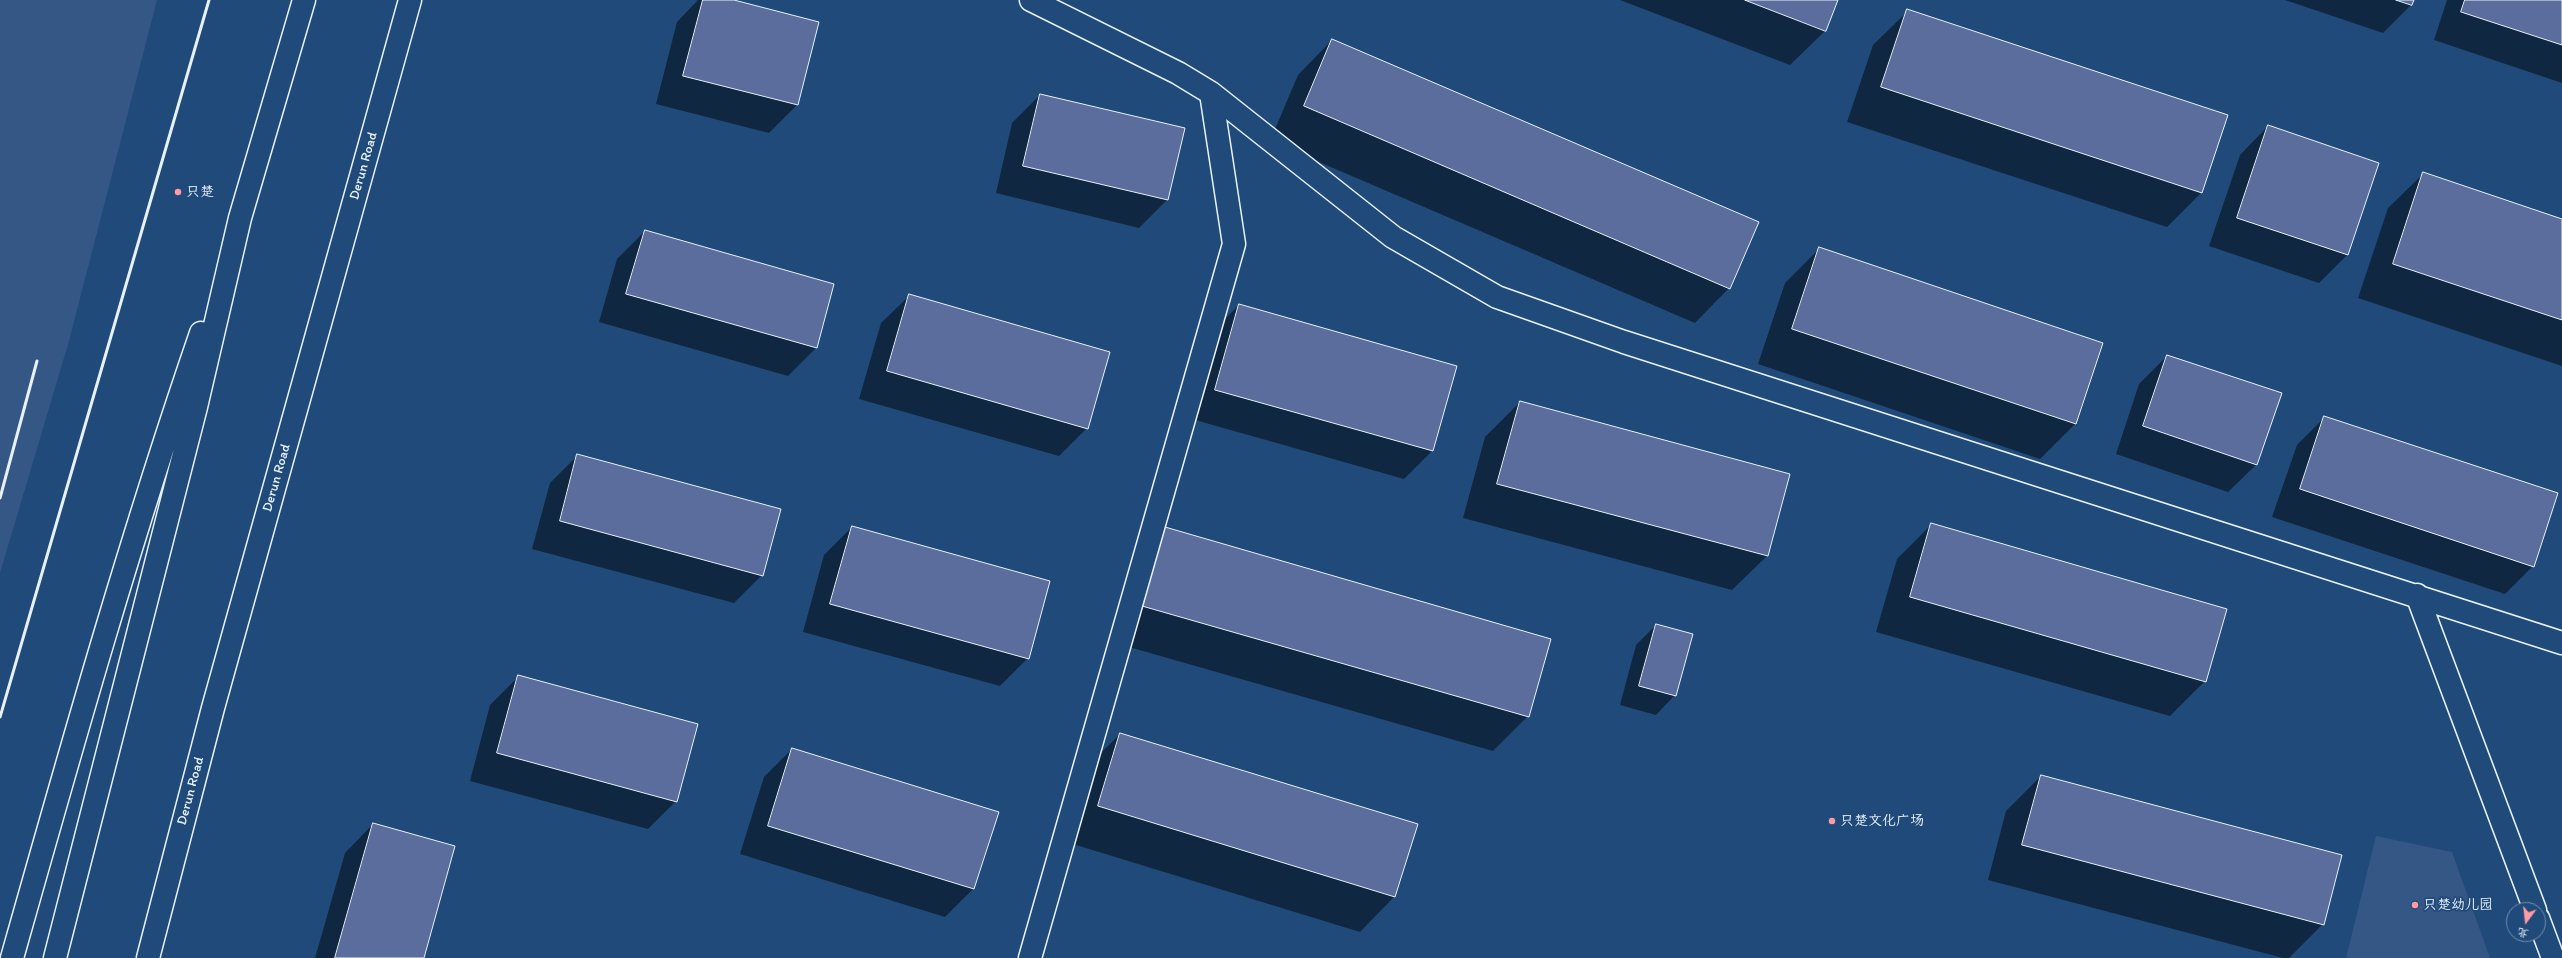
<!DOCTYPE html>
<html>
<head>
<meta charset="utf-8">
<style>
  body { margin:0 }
  #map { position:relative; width:2562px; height:958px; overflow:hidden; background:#1f4a7a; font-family:Itim,"LXGW WenKai TC",sans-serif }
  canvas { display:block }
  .north { position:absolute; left:2506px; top:902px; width:40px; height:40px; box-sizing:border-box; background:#1f4a7a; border:1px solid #6f8dac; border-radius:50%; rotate:195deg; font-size:11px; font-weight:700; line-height:16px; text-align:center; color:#e8f1f8 }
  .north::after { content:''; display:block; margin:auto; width:14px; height:18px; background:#ff9aa2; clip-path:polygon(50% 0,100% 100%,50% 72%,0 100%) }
</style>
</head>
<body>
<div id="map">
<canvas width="2562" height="958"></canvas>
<div class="north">北</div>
</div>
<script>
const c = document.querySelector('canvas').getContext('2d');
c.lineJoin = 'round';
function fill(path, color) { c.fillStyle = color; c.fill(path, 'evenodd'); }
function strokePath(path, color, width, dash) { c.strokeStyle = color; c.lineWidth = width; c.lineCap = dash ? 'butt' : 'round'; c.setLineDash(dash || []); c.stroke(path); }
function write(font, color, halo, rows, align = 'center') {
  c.font = font + ' Itim,"LXGW WenKai TC",sans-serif'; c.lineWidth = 3.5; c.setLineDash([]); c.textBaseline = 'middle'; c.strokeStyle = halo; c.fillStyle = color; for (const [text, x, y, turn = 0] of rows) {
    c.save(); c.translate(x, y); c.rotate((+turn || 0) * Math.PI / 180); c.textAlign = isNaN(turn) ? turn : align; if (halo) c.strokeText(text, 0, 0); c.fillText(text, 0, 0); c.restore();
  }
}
fill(new Path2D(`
  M0,0H157L69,341L0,573Z
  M2376,836L2452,852L2490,958H2346Z`), '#355786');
fill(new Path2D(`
  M698,0H729L797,105L769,133L656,104L677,22Z
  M1620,0H1837L1825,31L1790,65Z
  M2285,0H2413L2411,5L2383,33Z
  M2447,0H2562V83L2434,40Z
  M1908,11L2202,192L2167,227L1847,122L1873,45Z
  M1332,40L1729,288L1695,323L1270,141L1298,75Z
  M1040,95L1167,200L1139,228L996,193L1012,123Z
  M2268,126L2347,255L2319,283L2209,246L2240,155Z
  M2423,174L2562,220V366L2358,298L2388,208Z
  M645,231L816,348L788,376L599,322L617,259Z
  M1820,248L2075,424L2040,459L1758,364L1785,283Z
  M910,295L1087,428L1059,456L859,399L881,323Z
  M1239,305L1432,451L1404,479L1188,418L1211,333Z
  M2167,356L2257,464L2228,492L2116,454L2139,384Z
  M1520,402L1767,556L1732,590L1463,518L1485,437Z
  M2325,417L2533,566L2505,594L2272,517L2297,445Z
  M578,455L762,575L734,603L532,549L550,483Z
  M1932,524L2205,681L2170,716L1876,632L1897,559Z
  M852,527L1028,658L1000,686L803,632L824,555Z
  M1165,529L1528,716L1493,751L1108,641L1130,563Z
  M1656,625L1675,695L1656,715L1620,705L1636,645Z
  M518,677L676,801L648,829L470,781L490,705Z
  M1120,734L1416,825L1394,897L1360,932L1063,841L1085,769Z
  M792,749L998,813L973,889L945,917L740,854L764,777Z
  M2041,776L2323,924L2289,958H2283L1988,880L2006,811Z
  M373,824L423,958H315L345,853Z`), '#0007');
const building = new Path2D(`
  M703,0H734L819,22L798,105L683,76Z
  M1745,0H1838L1826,31Z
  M2396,0H2414L2412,5Z
  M2465,0H2562V45L2461,12Z
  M1907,9L2228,115L2202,193L1881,87Z
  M1332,39L1759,222L1730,289L1304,106Z
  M1040,94L1185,128L1168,200L1023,166Z
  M2268,125L2379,163L2348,255L2237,218Z
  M2423,172L2562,219V320L2393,264Z
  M645,230L834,284L817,348L626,294Z
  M1819,247L2103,343L2076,424L1792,329Z
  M909,294L1110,352L1088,429L887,371Z
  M1239,304L1457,366L1433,451L1215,390Z
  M2167,355L2282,393L2257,465L2143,426Z
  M1520,401L1790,474L1768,556L1497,484Z
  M2324,416L2558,493L2534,567L2300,489Z
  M577,454L781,509L763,576L560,521Z
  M1931,523L2227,609L2206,682L1910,597Z
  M852,526L1050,581L1029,659L830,604Z
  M1165,527L1551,639L1529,717L1142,606Z
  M1656,624L1693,634L1676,696L1639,686Z
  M518,675L698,724L677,802L497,753Z
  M1120,733L1418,824L1395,897L1098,806Z
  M792,748L999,812L974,889L768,826Z
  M2041,775L2342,855L2324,925L2022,845Z
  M373,823L455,846L424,958H335Z`);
fill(building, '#5b6d9c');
strokePath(building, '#e8f1f8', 1);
const street = new Path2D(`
  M1031,0L1178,73L1211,93L1393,237L1497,297L1624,342L2562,643
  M2417,595L2535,910
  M2538,918L2553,958
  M1030,958L1234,244L1211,93`);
const secondary = new Path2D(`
  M12,958C71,749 130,539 201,333
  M55,958L196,407L240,218L304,0
  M148,958L213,708L410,0`);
strokePath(street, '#e8f1f8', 25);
strokePath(secondary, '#e8f1f8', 25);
strokePath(street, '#1f4a7a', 22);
strokePath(secondary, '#1f4a7a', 22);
strokePath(new Path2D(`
  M0,498L37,361
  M0,717L209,0`), '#e8f1f8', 3);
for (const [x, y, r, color] of [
  [178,192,4,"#ff9aa2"],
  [1832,821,4,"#ff9aa2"],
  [2415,905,4,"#ff9aa2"]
]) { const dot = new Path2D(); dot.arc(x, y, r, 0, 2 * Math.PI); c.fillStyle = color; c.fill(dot); strokePath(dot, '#1f4a7a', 1.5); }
write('14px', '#e8f1f8', '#1f4a7a', [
  ["Derun Road",364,166,-74],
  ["Derun Road",277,478,-74],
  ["Derun Road",191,791,-75]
]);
write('14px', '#e8f1f8', '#1f4a7a', [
  ["只楚",186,192],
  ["只楚文化广场",1840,821],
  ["只楚幼儿园",2423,905]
], 'left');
</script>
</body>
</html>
